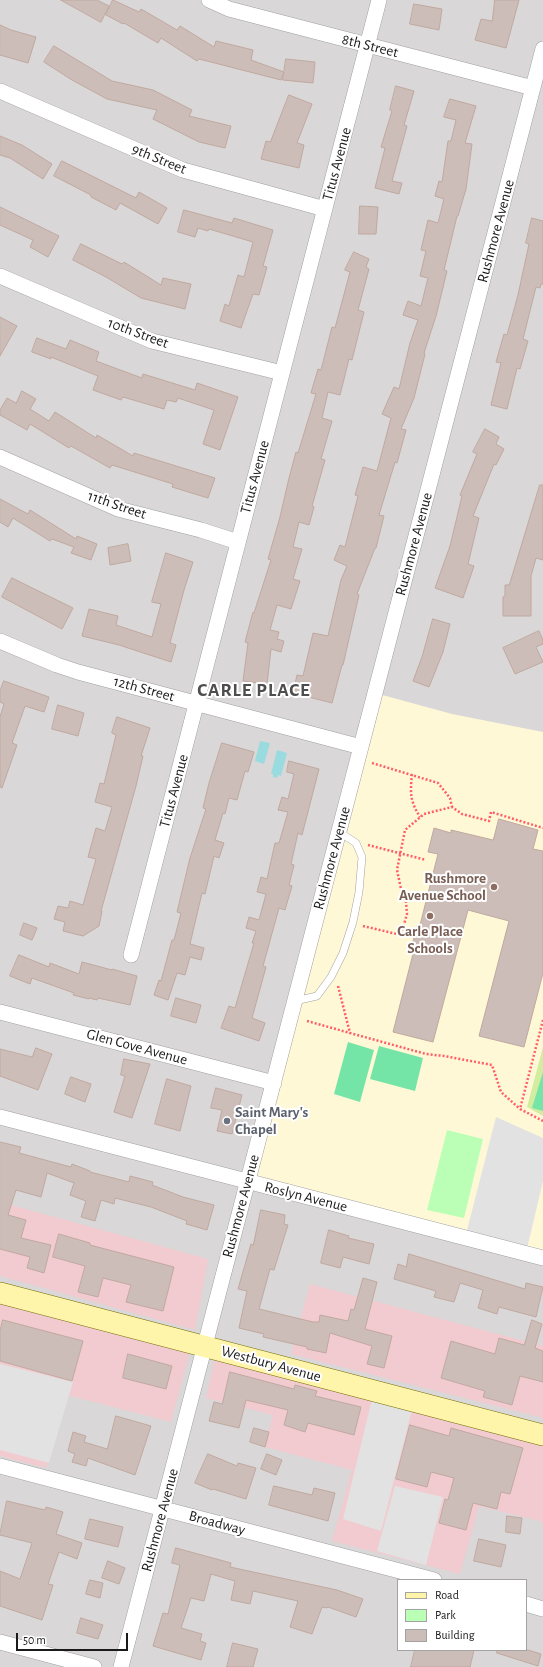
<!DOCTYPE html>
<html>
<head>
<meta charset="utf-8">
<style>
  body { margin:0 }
  #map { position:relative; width:543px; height:1667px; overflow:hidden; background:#ede6de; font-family:"Alegreya Sans",sans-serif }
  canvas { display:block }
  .legend { position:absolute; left:397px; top:1579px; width:130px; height:72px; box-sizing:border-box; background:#fff; border:1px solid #a3a3a3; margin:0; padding:5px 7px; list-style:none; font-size:12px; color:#1a1a1a }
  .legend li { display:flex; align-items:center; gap:8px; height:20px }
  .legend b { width:20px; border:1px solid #a3a3a3 }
  .scale { position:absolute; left:16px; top:1633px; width:112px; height:18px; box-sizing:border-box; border:2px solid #1a1a1a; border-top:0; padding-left:5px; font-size:12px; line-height:14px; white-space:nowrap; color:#1a1a1a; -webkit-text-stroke:3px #fff; paint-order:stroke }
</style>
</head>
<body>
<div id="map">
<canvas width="543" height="1667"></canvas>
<ul class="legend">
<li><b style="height:5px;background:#fef5ab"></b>Road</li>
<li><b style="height:11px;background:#bbfeb5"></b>Park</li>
<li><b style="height:11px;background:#cdbdb8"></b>Building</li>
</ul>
<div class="scale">50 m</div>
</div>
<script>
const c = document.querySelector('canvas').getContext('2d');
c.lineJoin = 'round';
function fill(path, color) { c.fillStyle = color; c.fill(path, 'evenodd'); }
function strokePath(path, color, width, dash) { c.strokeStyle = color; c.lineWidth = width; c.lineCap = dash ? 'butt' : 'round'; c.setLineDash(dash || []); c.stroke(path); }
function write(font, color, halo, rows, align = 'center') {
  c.font = font + ' "Alegreya Sans",sans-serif'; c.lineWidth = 4; c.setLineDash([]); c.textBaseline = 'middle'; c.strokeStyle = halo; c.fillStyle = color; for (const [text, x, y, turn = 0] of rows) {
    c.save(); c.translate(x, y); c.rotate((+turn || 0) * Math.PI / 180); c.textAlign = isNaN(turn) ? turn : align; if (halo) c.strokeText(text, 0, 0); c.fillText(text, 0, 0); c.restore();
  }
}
fill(new Path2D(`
  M0,0H543V1667H0ZM398,1580H526V1650H398Z`), '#d9d7d7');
fill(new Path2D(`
  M0,1202L208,1259L195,1330L0,1276Z
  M310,1284L543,1346V1418L291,1354Z
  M0,1301L190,1351L171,1422L67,1395L46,1468L0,1456Z
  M215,1358L543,1444V1522L479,1506L460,1574L332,1541L352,1470L265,1447L273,1415L206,1398Z`), '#f1cbd0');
fill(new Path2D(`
  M375,693L452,714L543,732V1258L248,1182Z`), '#fff8d6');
fill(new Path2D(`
  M543,1047V1116L527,1107Z`), '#d2ed9f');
fill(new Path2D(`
  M447,1130L483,1139L464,1218L427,1210Z`), '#bbfeb5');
fill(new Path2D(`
  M348,1042L374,1050L360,1102L334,1094Z
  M379,1046L423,1058L415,1091L370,1079Z
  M543,1072V1111L532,1108Z`), '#75e4a7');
fill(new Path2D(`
  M496,1117L543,1138V1181L526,1253L465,1238Z
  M0,1364L73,1382L49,1463L0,1450Z
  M372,1399L412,1410L381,1531L343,1519Z
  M395,1486L443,1497L426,1565L377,1551Z`), '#e2e2e2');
fill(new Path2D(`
  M260,741L270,743L264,764L255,761Z
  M277,750L287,753L281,776L278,775L277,778L273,777V774H271Z`), '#9adbdf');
const building = new Path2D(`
  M61,0H97L109,6L101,22Z
  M113,0L139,12L141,9L177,30L180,26L214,47L216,41L253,50L251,60L284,72L281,80L199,59L197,61L161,38L158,43L124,23L123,24L106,15Z
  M495,0H519L506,48L475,40L481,19L492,21Z
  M414,4L442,9L439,30L410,24Z
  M0,25L11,30L36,37L28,63L0,55Z
  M54,46L112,81L153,90L192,110L189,116L231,126L225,148L199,142L153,119L157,110L107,99L72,80L44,62Z
  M286,59L315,62L313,83L283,80Z
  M396,86L414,91L404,125L407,126L392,181L402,183L399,194L375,188L385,148L381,147L392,111L390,110Z
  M289,95L312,104L297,143L304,145L299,168L261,159L266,141L270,142Z
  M450,99L476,106L465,143L472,144L466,189L458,216H457L444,270L447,271L436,316L424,353L425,354L414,398L401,429L406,430L397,463L395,462L379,515L384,516L376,548H375L357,594L359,595L343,665H342L332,703L293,693L297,675L303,676L313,633L328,636L341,580L347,566L334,560L340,545L345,547L358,496L355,495L363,467L377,471L391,418L382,414L394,387L399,389L410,343L418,320L403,315L408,301L421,306L428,278L420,276L426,251L421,250L428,220L438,223L444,199L435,196L439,181L442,182L448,141H451L456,120L444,117Z
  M0,136L22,145L52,164L43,179L10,158L0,155Z
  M62,161L136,198L139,192L167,208L158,224L120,203L116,210L91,197V195L54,176Z
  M360,206L378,207L376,234H359Z
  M0,207L59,236L48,257L30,247L33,240L0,225Z
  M184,210L232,223L234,218L273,230L263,266L267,267L259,295L253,294L241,328L220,321L225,304L229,306L238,275L244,277L253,242L209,229L208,231L198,228L195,237L178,232Z
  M532,218L543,221V284H541L540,288L536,287L523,339L528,341L520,369L517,368L507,409L491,405L501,363L496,362L504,334L507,335L518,295L529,244L526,243Z
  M81,244L122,264L124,262L161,285L163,278L191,284L185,309L141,298L106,277L73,260Z
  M354,252L369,259L366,267L369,269L358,310L364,312L352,360L349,359L340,395L328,392L322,418L332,421L321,459L325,460L312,506L314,507L309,525L299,522L293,547L302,549L293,579L300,581L291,609L277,605L270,630L279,632L277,639L284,641L281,652L271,649L267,684L243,681L248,643L245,642L253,612L254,613L271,560L268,559L280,517L289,478L296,452L298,453L316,394L311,393L318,369L321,370L332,327L335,328L350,272L345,270Z
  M0,317L17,326L0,356Z
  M37,338L66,349L70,340L99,352L96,361L142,378L143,374L195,390L197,383L238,397L220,450L203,444L214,410L178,398L176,402L167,400L164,409L123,397L121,400L93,390L98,376L51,357V359L32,352Z
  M22,391L36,399L30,409L49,421L55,412L96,438L97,435L133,456L134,453L215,478L208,498L172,487L173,484L112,465L110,468L71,446L69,448L30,424L27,430L0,415V410L7,398L16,403Z
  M485,429L499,437L496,444L504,449L496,465L494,464L473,516L479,518L468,564L474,566L463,598L435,588L450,546L462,496L460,495L477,454L473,452Z
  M540,485H543V560L536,558L531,576V616H503V597L505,596V585H509Z
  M0,499L28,514L30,510L76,539L77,536L97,544L91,560L71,553L74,547L52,539L50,541L13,518L8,527L0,522Z
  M128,544L131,561L110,565L108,548Z
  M166,553L193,562L184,590L170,643L176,645L171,662L119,645L82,636L89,609L118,616L116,625L152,637L161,604L152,602Z
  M12,578L73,608L62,629L2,597Z
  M433,619L450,624L443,652L429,687L413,681L422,657Z
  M539,631L543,640V644L536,647L543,662L515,674L503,648Z
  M4,681L49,697L44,712L25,706L12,743L17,745L2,788L0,787V717L4,704L0,702V691Z
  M58,705L84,713L78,736L52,729Z
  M117,717L150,728L141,756H143L136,786L101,911H102L99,926L83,936L63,931L65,922L54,919L58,906L68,908L70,901L83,905L96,859L88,857L96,828L105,831L112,807L95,802L100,783L104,784L116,735L112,733Z
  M222,743L254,752L248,772L245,771L237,800L229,798L225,814L223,813L215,840L224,843L219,858L214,856L205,894L202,893L190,944L204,948L201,960L190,957L185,975L177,973L168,1000L154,995L159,980L161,981L172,940H174L181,913L177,912L190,858L206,809L203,808L209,783Z
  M289,761L319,769L302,835L298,833L291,864L294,865L289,885L292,886L285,910L279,908L263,966L266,967L252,1018L265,1023L259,1041L221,1028L229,1006L235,1008L254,943H252L256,931L246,928L249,917L259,920L266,894L257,892L261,877L267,879L275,843H279L288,812L278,810L282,797L288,799L294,774L287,772Z
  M499,819L538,830L533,849L543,851V973L524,1047L479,1036L509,921L468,910L433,1042L393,1032L414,950H411L417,925H420L438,854L428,852L434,828L451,833V830L493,840Z
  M24,923L37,928L32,940L20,935Z
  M19,955L49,967L50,963L79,974L82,962L112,970V969L137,976L130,1005L98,998L97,1000L89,998V999L73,995L74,993L32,978L30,984L10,976Z
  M176,998L201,1005L196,1023L171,1016Z
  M36,1048L52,1054L38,1090L0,1076V1049L32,1057Z
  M124,1059L150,1064L132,1118L114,1112L125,1076L121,1075Z
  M71,1077L91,1084L85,1102L65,1094Z
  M167,1079L191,1086L180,1131L155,1124Z
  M216,1088L242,1095L232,1134L217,1131L222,1110L211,1108Z
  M0,1142L21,1147L19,1153L71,1167L72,1164L90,1171V1172L129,1182L130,1176L153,1182L152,1185L183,1197L214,1205L207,1230L186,1224L187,1221L151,1207L115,1198L114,1204L101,1200L95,1221L81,1217L86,1201L70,1195L74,1183L47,1173L41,1197L16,1190L8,1215L26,1220L21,1238L51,1245L44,1273L27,1268L30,1257L0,1249Z
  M261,1210L285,1215L284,1224L288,1225L274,1270L270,1269L259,1309L313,1322H319L320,1315L348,1321L351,1309L354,1310L363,1278L377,1282L365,1329L392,1336L384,1368L367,1364L372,1346L330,1333L326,1353L307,1349V1347L263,1337L264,1334L239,1328L247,1291L238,1289L251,1244L253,1245Z
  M329,1230L349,1236L348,1238L374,1244L369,1264L343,1257L340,1268L321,1263Z
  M59,1234L90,1243V1245L174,1267L163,1311L126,1302L131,1285L103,1278L98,1297L78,1292L85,1266L53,1257Z
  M409,1254L525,1289L526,1283L543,1287L536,1317L499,1307L497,1314L478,1308L483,1290L460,1283L454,1302L434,1297L436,1291L394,1279L398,1264L406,1267Z
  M3,1320L83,1341L72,1381L0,1361V1331Z
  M532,1320L542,1324L535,1348L543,1351V1382L520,1376L512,1405L483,1397L485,1391L441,1378L451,1341L495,1354L499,1338L524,1345Z
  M128,1354L172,1366L166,1389L123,1378Z
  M230,1372L294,1389L295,1385L317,1391L315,1396L361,1407L354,1435L308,1423L305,1432L284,1425L288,1410L246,1400L239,1428L209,1421L214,1402L222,1404Z
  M116,1416L151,1426L135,1475L88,1458L86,1466L72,1462L75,1454L68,1451L73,1432L86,1436L84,1442L107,1449Z
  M410,1425L449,1436L451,1428L523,1448L510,1494L501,1492L497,1509L473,1503L466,1530L439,1523L445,1499L448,1500L454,1478L431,1472L427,1487L396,1479Z
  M254,1428L269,1432L265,1447L250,1442Z
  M208,1454L237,1466L238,1463L256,1468L246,1499L213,1489L212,1490L195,1483Z
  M267,1454L282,1460L276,1475L261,1469Z
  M274,1486L312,1495L314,1488L335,1493L328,1521L269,1505Z
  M7,1501L45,1510L46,1507L63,1512L56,1534L82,1543L77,1559L59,1552L48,1584L53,1585L42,1620L0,1606V1571L20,1579L32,1543L0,1535Z
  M507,1516L522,1518L520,1534L506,1532Z
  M90,1519L123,1527L118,1547L85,1539Z
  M479,1539L506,1545L501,1567L474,1561Z
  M176,1548L231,1563L230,1567L337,1590L363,1599L356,1617L328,1607L327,1608L322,1607L312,1634L290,1627L298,1601L253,1591L250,1604L231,1600L235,1581L211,1574L204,1601L191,1598L181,1628L202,1634L200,1641L206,1643L201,1660L153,1646L163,1613L168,1614L180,1565L172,1563Z
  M108,1561L125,1568L119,1584L102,1578Z
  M90,1580L103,1583L100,1598L86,1594Z
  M81,1618L103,1625L98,1639L77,1633Z
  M233,1643L258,1649L253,1667H227Z
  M415,1650H474L470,1667H411Z
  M497,1650H528L541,1654L538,1666L497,1653Z`);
fill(building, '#cdbdb8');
strokePath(building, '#c0a9a0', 1);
const service = new Path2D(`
  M295,1001L317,996L331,977L343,953L353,922L359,892L362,857L356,843L339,832`);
const minor = new Path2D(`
  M209,0L229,9L533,88
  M0,91L183,170L325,209
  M0,276L152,341L282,373
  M0,457L118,509L201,530L238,542
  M0,641L57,665L78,672L361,747
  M131,955L379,0
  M0,1012L274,1083
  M0,1117L543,1258
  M0,1466L434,1580
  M526,1604L543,1609
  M0,1642L94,1667
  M121,1667L543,49`);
const secondary = new Path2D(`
  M0,1293L543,1435`);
strokePath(service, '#a1a1a1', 8);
strokePath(minor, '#a1a1a1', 16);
strokePath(secondary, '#736c00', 22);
strokePath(new Path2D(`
  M372,763L438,783L450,798L452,807
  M412,774C410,793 410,801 420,817
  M368,845L426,860
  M363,926L401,935L407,914L406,902L401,889L397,870L405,830L424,814L452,807L462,814L489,821L491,812L543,828
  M338,986L350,1033L426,1054L444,1056L492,1065L501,1092L520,1109
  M543,1020L520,1109L543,1121
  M307,1021L350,1033`), '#ff5e68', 2.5, [2, 2]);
strokePath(service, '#fff', 7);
strokePath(minor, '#fff', 15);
strokePath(secondary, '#fef5ab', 21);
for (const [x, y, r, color] of [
  [494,887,4,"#8d6e63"],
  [430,916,4,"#8d6e63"],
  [227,1121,4,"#6b7280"]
]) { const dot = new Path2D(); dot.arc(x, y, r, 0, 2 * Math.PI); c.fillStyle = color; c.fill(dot); strokePath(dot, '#fff', 1.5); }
write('15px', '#1a1a1a', '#fff', [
  ["8th Street",370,46,14],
  ["9th Street",159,159,22],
  ["Titus Avenue",337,164,-75],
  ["Rushmore Avenue",496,231,-75],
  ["10th Street",138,333,20],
  ["Titus Avenue",255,477,-75],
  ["11th Street",117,505,19],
  ["Rushmore Avenue",414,544,-75],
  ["12th Street",144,689,15],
  ["Titus Avenue",174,791,-75],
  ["Rushmore Avenue",332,858,-75],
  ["Glen Cove Avenue",137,1047,15],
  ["Roslyn Avenue",306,1197,14],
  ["Rushmore Avenue",241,1206,-75],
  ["Westbury Avenue",271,1364,15],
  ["Rushmore Avenue",160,1520,-75],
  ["Broadway",217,1523,15]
]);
write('bold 15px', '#785e54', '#fff', [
  ["Rushmore",486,878],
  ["Avenue School",486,895],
  ["Carle Place",430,931,"center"],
  ["Schools",430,948,"center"]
], 'right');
write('bold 15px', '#5b616d', '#fff', [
  ["Saint Mary's",235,1112],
  ["Chapel",235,1129]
], 'left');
c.letterSpacing = '1px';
write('bold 19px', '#4d4d4d', '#fff', [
  ["CARLE PLACE",254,690]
]);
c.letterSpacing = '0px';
</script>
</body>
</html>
